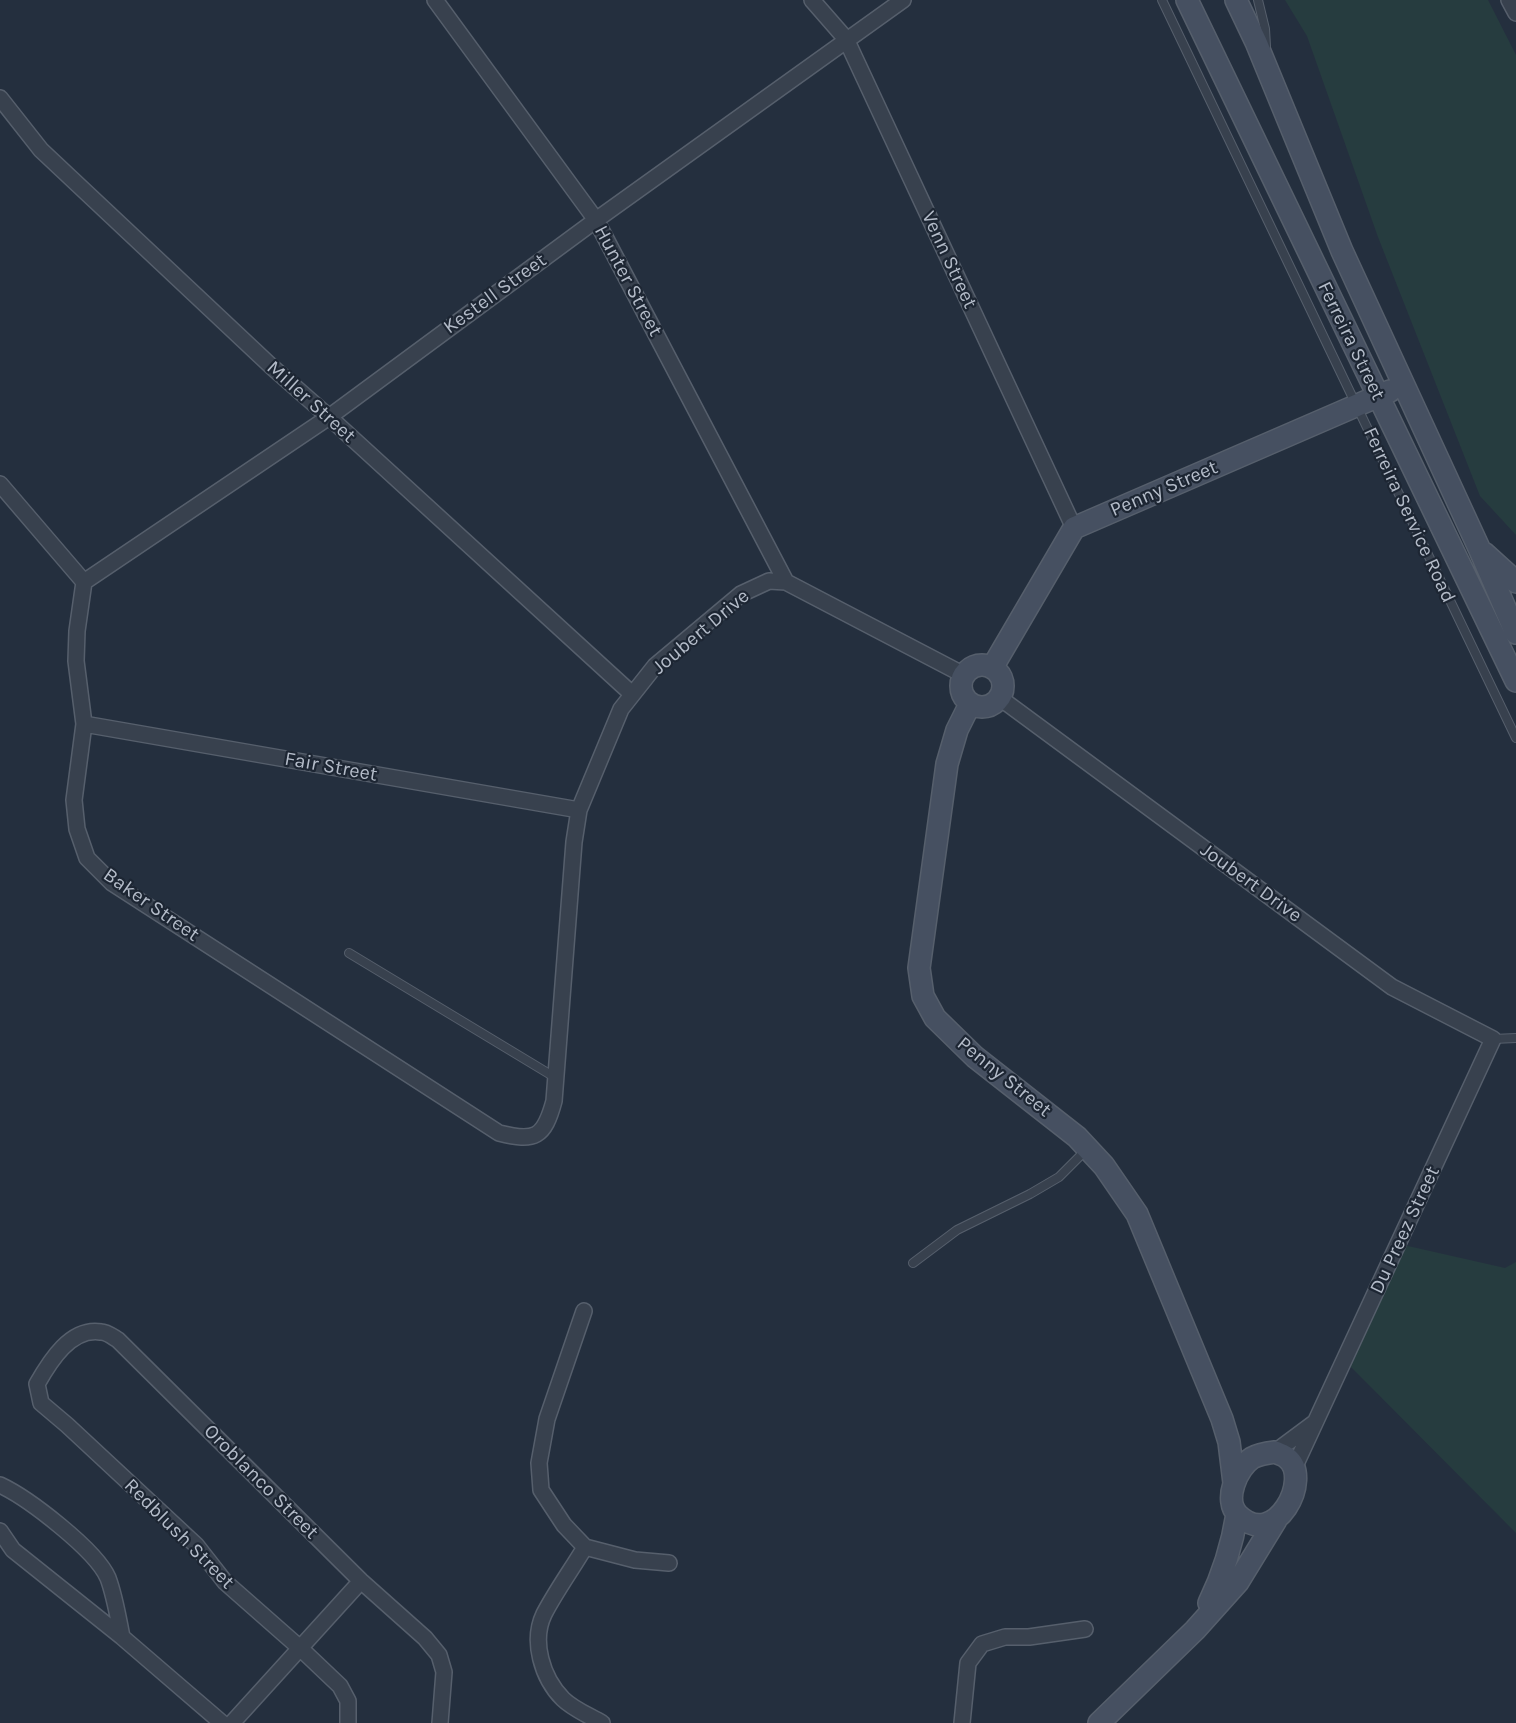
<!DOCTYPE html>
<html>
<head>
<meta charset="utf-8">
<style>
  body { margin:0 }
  canvas { display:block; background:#242f3e }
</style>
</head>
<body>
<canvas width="1516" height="1723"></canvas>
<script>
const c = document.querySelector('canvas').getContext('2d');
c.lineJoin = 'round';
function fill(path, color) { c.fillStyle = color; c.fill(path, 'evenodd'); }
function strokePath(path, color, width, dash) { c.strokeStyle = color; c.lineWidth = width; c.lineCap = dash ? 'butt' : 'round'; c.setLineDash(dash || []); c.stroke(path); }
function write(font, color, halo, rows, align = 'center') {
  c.font = font + ' Karla,sans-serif'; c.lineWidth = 4.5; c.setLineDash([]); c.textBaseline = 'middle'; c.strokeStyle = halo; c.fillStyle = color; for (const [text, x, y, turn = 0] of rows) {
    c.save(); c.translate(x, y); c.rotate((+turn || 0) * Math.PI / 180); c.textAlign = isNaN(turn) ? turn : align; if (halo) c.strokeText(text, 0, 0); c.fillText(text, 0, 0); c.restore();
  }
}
fill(new Path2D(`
  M1285,0H1488L1516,55V535L1480,496L1378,237L1307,36Z
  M1399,1244L1505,1268L1516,1262V1533L1345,1361Z`), '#263c3f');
const lane = new Path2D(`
  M1162,0L1516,738
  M1258,0L1265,29L1266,46
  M349,953L556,1078
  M1493,1039L1516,1038
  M913,1263L957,1230L1030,1194L1059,1177L1087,1149`);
const street = new Path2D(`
  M435,0L596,220L786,582
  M812,0L846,39L1074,528
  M1509,0L1516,13
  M0,98L41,150L272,367L329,417L632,694
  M0,484L84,582L77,631L76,661L84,724L74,800L77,829L87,858L112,883L499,1133C535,1142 544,1138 554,1101L574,842L579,810L621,709L655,666L741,594L769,581L786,582L964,675
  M84,582L329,417L596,220L903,0
  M1000,698L1392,987L1493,1039L1295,1466
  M84,724L579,810
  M584,1311L547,1419L539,1463L541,1490L564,1525L585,1547L635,1560L669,1563
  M1275,1452L1314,1423
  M0,1485C28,1498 96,1550 108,1578C115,1597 118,1617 122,1637
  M0,1531L13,1550L122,1637L222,1723
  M585,1547C572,1569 556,1591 544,1614C531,1641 542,1678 563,1699C573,1709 590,1716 602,1723
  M232,1723L361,1581
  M348,1723V1701L340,1686L300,1648L225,1582L196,1545L67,1425L41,1403L37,1384C50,1361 71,1327 101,1332C107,1332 113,1337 118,1340L361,1581L425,1638L439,1655L444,1672L440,1723
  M962,1723L968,1663L982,1644L1005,1637H1029L1085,1629`);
const secondary = new Path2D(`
  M1187,0L1516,681
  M1236,0L1256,42L1342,251L1479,548L1516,633
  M1484,553L1516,582
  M961 686a21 21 0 1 1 42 0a21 21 0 1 1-42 0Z
  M992,668L1074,528L1390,391
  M970,704L957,730L947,764L919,968L923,996L935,1018L975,1057L1077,1137L1104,1166L1137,1214L1222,1419L1229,1442L1234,1483
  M1275,1452C1279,1454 1284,1455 1287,1458C1313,1478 1275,1551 1238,1515C1223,1500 1237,1468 1252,1458C1259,1454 1267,1453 1275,1452Z
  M1209,1603C1223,1574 1232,1546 1237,1514
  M1099,1723L1195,1630L1238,1582L1276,1520`);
strokePath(lane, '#565f6c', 10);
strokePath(street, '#565f6c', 18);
strokePath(secondary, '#565f6c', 24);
strokePath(lane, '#38414e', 8);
strokePath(street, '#38414e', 15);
strokePath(secondary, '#465061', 21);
write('20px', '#b4bcc9', '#1d2633', [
  ["Venn Street",949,260,65],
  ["Hunter Street",628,281,62],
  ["Kestell Street",495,294,-36],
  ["Ferreira Street",1351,341,64],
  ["Miller Street",311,402,42],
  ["Penny Street",1164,489,-23],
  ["Ferreira Service Road",1409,515,65],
  ["Joubert Drive",701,632,-40],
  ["Fair Street",331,767,10],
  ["Joubert Drive",1251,883,36],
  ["Baker Street",151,905,35],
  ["Penny Street",1004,1077,39],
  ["Du Preez Street",1405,1230,-65],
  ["Oroblanco Street",261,1482,45],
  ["Redblush Street",179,1534,45]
]);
</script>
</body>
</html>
